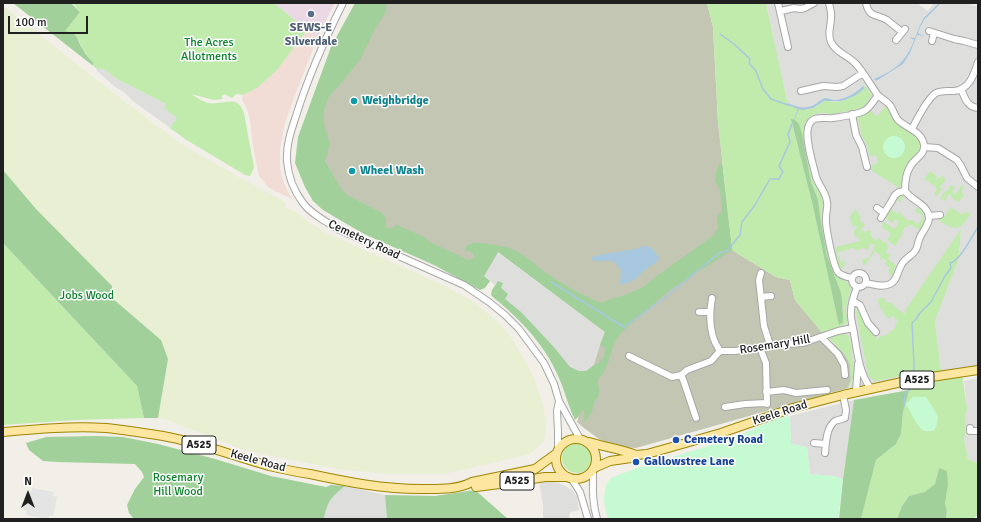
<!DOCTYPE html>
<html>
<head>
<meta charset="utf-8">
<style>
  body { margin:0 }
  #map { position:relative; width:981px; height:522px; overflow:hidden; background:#f1efe7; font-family:Signika,sans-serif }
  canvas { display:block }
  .frame { position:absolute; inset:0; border:4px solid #202020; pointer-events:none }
  .north { position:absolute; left:8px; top:474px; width:40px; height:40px; -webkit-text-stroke:3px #fff; paint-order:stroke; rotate:0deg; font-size:11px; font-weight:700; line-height:16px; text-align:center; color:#202020 }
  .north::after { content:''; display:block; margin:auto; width:14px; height:18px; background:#202020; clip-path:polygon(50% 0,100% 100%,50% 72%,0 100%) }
  .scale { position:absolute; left:8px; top:16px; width:80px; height:18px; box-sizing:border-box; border:2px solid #202020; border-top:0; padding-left:5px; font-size:12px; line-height:14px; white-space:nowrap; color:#202020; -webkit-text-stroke:3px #fff; paint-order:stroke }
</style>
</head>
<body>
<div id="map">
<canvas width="981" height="522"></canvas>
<div class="frame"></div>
<div class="north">N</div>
<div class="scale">100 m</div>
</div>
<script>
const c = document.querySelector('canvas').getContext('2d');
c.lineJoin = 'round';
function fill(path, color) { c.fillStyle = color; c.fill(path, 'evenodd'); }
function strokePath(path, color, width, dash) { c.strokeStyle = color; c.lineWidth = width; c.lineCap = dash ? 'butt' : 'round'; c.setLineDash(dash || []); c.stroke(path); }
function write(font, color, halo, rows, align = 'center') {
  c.font = font + ' Signika,sans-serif'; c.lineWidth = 3; c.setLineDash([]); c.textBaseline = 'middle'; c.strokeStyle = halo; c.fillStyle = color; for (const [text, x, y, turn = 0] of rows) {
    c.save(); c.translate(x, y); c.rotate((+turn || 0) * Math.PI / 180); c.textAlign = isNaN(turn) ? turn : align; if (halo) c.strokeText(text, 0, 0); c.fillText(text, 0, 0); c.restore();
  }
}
fill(new Path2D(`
  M766,3H917L928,11L934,3H966L978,7V366L941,371L935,321L959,258L961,230L905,310V315L882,377L913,376L848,388L851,379L845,354L790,115Z
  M97,69H104L117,79L166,104L164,108L178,118L170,128L133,101L124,92L115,87L96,70Z
  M497,252L605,332L600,345L594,365L580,407L553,346L500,295L501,290L484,276Z
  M978,378V463L968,459L964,438L965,435V417L967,409L964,381Z
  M854,400L843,479L833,476L810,474L807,447L791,444L790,416Z
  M539,481H547L558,483L565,486L572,490L577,497L579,510L570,512L569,519H543V505Z
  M345,486L385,495L387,519H324L326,507L333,496Z`), '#dededd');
fill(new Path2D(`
  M307,30L318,36L292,103L285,123L280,148V167L282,177L285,186L292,199L269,188L259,176L253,146L250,119L247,109L242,99L243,95L257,88L277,70Z`), '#f1dcd6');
fill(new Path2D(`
  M274,3H335L318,36L307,30Z`), '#ead9e4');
fill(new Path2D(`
  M356,3H707L713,27L718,122L732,250L776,277L790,280L795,300L826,337L842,351L847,358L850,365L851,379L848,388L636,448L621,447L607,443L599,439L584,428L577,422L579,416L578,415L594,365L600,345L605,332L498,252L484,276L339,209L313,118Z`), '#c2c6b2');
fill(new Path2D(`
  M3,6L111,91L178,142L251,184L284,201L286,204L285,208L297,212L309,223L326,233L443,285L472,301L497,321L511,337L532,373L543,404L546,427L544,441L530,454L444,474H388L339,469L297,461L244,450L167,420L158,418L168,359L161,340L112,298L3,170Z`), '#e8efd2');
fill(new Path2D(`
  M75,3H274L307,30L277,70L257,88L243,95L236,94L232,98L224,94L221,97L223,99L214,100L191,94C196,97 202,101 208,103C224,106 237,93 244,113L254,168L250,176L245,175L185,139L170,128L177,118L164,108L166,104L117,79L104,69H97L92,65L94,63L91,61L87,55L82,48L78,39L64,31L80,12L74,4Z
  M707,3H766L788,105C796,109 807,112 816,107C818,106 820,103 823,102C827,100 832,102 836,102C847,101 857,95 865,88L864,87L866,86L872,95C870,98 866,105 863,107C859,109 837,113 832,114C828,114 824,112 820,113C808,114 803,124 803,135L813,181L823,199V203L821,220L830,261L836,275L847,282L851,288L846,308L847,323L839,328L840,335L846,334L848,335L851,341L854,377L849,388H848L851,379L850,365L847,358L842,351L819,329L795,300L790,280L776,277L732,250L718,122L713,27ZM795,120L799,124L804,143L811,182L818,200L820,216L827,256L841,293L843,310L839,325L812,202L792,124Z
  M886,106C890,111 891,117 896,122C904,130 925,135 919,151C917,155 911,158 908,162C903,168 903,178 902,186L899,188L871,170L872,165L878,163L876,155L871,156L869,154L866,143L862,137L858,120L859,116L865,114L870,111L877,116ZM896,137L902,140L905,147L904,151L894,158C886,157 883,151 884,144Z
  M930,171L937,176L935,179L936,180L939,177L941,178L943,175V177L946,179L940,187L942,189L937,196L934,194L937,189L935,188L936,187L924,179Z
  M951,185L955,187L952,192L956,194L962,185L964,187L961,192L964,195L959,202L952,198V196L949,194L945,201L943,200L947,193L942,200L940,198L945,191L946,192Z
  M903,194L904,196L900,202L897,200L891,209L898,214L900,211L902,213L901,215L909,221L910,220L911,221L912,220L918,224L923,218L921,217L922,215L918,213L917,214L916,213L917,212L915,211L917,207C927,215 926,221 919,230L910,224L907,227H905L902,232L903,233L895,246L887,240L891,234L882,227L883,221L894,229L899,222L895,219L893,223L884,217L897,196Z
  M950,208L954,209L962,215L964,212L966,213L967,212L970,214L972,211V212C961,229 956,234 938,219L945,216Z
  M855,209L859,214V215L861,217L859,220L865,224L855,239L854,231L857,227L855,225L853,228L850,217Z
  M961,229L959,258L935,321L941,371L913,376H901L876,381L873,380L868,376L858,323L856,312L857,307H859L876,335V338L878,339L881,336L887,335L892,330H893L896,327L895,325L898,320L894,319L895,317L894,316L891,317L889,319L883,313L884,312L879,306H880L877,299L884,298L887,303L890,302L898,309L905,314V310Z
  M862,230L866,232L868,230L872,232L870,235L876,241L878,238L887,244V246L888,249L885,252L891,255L888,259L896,265L892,276L889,274L890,272L888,271L890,268L885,264L887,260H885L882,258L881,260L879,259L881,256L875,251L865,265H863L862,259L869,258L875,245L870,244L868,250L862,248L861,249L855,251L854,248L838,252L841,262L845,261L844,267L840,269L835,247L860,241L861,240L857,237Z
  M3,243L137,386L144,418L75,420L3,425Z
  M962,373L967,409L965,417V435L964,438L968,459L978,463V515L972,519H946L947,510L945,504L948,485L939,468L935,484L926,492L909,496L902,506L897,519H861L876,460L896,444L901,434L903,412L911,380Z
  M562 458a15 15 0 1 1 30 0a15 15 0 1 1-30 0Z`), '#c0ebad');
fill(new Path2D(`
  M13,3H71L80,12L65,31C68,32 71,32 74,34C78,38 79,43 82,48C84,52 90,60 94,63L92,65Z
  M355,3H387L385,14L377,25L361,58L344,80L329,96L324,110V124L330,144L325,161L341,189L347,195L382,213L386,219L385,227L390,229L397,225L424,237L430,242L468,260L475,258L473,253L465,250L467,245C469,245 471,244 473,243C480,242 505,246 512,249C524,254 535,265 545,272C562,284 583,296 602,303L610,299L622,296L642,288L654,278L713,236L718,228L717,216L722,212L720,189L717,185L715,180L717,168L720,163L722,165L732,250L670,290L625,329C621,333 617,338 614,344C610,355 607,372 598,379L597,383L599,387V395L594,402L592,412C588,415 588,419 584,422C584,418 585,412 584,410L582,411L579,416L575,420C568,406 565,391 558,376C545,345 520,319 494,298L491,295L492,290L498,281L503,283L501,288L508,294L505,299L521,312L553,346L570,367L579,371H586L594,365L599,363L604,357L606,348L600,345L605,332L498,252L484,276L490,281L485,288L480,290L434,265L364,234L340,220L323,210L313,201L305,187L295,163L298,137L331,47Z
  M791,119L795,120L799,124L802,134L811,182L818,200L820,216L827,256L841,293L842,301L843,319V322L839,325L812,202Z
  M3,170L36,209L112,286V298L161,340L168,359L158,418H144L137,386L3,243Z
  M909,390L903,412L901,434L896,444L876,460L861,519H839L843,479L854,400Z
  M96,436L123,437L158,444L215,459L271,476L326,487L331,485L345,486C331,497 327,502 324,519H134L129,513L127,505L135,489L144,477L142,472L135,464L57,462L43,461L29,450L26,443L46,437Z
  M939,468L947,471L948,485L945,504L947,510L946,519H897L902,506L909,496L925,492L935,484Z
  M475,490L508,519H387L385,495L435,496Z`), '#a1d09b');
fill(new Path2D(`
  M883 147a11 11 0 1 1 22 0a11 11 0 1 1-22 0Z
  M913,397H926C929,402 937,413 938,417C938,422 936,427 934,431H923L917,424L906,404Z
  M790,416L791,444L807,447L810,474L833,476L843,479L838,519H608L605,508L604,498L606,485L611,478L634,469L721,442L749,431L775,419Z`), '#c5fad3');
fill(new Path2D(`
  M32,488L54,492L53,496L57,497L53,516H49L48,519H43V518L26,515L27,511L23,510L25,501L24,500L26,491L31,492Z`), '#e4e4e4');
fill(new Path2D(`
  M925,16L926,17L920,27L918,33L924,36L917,35L910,53L903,64L876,81L874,79C895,70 906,62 914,40L909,37L915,38L920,25Z
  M863,86L865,88L856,95L845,100L840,101H824L813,108L803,110L799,109L792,125V124L798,109L788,105L787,103C799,107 805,111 817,103C819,101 822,99 825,98C828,98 832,100 835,100C846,99 856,93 863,86Z
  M644,246C652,246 655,252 659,258L658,261L646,269L634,280L621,285L620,284L621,270C619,267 616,264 614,262C607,258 598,264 591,259L592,257L605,254L636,249Z`), '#a7c8df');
strokePath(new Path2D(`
  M926,17L940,3
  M720,34L734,44L750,59L749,63L756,71L763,89L771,99L788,105
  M551,282L624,327L666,297L719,253L727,251L740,235L742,222L755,205L770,179H779L783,172L779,166L790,142L788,134L792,124
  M914,371V365L912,323L916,319L920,313L931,302L945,276L951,268L950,263C961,260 971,237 978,227
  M904,406L905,394L916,383`), '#a7c8df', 1.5);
const minor = new Path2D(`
  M343,3C325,39 308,77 296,116C291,131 286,145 287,161C288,175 294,191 303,203C311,214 328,223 340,230L464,285L489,302L505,315L519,329L544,363L554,384L559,401L580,439
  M778,3L788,47
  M829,3C830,8 832,13 831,18C831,27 827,34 831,42C836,53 848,55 856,64C864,73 870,84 877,94C880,98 885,100 889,104C893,108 894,115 898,120C906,128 922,131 924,145C925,156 914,158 910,167C906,173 905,183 905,191C911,200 929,205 929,218C929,226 921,232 919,240C917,244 918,248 915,251C912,256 905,258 902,264C897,271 898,280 890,284C882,288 873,284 866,283
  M866,3C869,18 877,14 887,20C892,24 897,28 902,32
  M781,11L794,8L801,9L805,8L814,3
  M929,31L954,39L964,41L978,45
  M896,40L905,29
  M932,41L934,33
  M961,89C965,98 967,107 978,108
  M801,91L823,86L837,87L843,86L863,73
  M852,114L856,135L862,147L867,167
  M912,129C916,121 928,98 936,93C941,90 948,91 954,91C969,90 974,75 978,62
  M924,147L938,148L957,160L961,166L967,178L978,187
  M877,208L884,213
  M929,216L940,215
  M881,218L891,202L895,195L899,192L905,191
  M852 280a7 7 0 1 1 14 0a7 7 0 1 1-14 0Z
  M761,273L759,280L764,326L770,345
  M852,278C847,277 841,276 838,272C833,265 825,226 826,217C826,212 828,207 827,202C826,192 819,186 816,177C813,164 805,140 808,128C811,114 824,119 833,118C840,117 858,114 864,111C870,108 874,100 878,95
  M857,287C854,295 851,303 851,311C850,318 853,326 854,333C857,352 859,373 871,389
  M761,297L771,296
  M712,298C709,315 709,336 720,351
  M853,301L860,305L868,323L876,332
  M699,312H710
  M821,337L838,354L844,365L845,375
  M760,348L766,363L767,404
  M720,351H735L760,348L770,345L803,343L838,331L853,328
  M629,356L672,377L681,375L687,370L711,361L720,351
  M681,375L684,382L696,418
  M766,392L784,390L796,393L827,390
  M856,392L858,364
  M725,407L745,404L767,403
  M970,428V431H978
  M814,443L825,444
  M558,451V431L557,411L559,401
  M825,453C826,443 826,428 835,421C838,420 842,419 845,418L846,410L843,395
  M593,470C593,488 592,502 597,519
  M571,478L580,492L588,519`);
const major = new Path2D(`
  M3,432C37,429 72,426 106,428C125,430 144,433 163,436C199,442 233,456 269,466C282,469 296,472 310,474C347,482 383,489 421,489C438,489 457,490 472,482L535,469L557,453
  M556 459a20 20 0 1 1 40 0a20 20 0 1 1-40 0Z
  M589,442C604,447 622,449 636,455
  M594,468L610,461L631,458L636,455L647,454L721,433L793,408L843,395L911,380L978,370
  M476,487L507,483L545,477H568`);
strokePath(minor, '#a7a7a7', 8);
strokePath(major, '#9d8600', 10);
strokePath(minor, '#fff', 6);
strokePath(major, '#fde6a0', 8);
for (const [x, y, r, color] of [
  [311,14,4,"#5c6f8a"],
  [354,101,4,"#0f9aa8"],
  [352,171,4,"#0f9aa8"],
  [676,440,4,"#1a4fb4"],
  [636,462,4,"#1a4fb4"]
]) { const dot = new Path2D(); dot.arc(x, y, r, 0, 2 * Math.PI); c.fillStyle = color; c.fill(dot); strokePath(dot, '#fff', 1.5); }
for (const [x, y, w] of [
  [917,380,34],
  [199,445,34],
  [517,481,34]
]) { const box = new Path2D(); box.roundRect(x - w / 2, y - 9, w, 18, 3); c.fillStyle = '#fff'; c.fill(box); strokePath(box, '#202020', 1); }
write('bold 11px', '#202020', null, [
  ["A525",917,380],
  ["A525",199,445],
  ["A525",517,481]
]);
write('bold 12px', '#4e5e75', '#fff', [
  ["SEWS-E",311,28],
  ["Silverdale",311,42]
]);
write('12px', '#0b822b', '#fff', [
  ["The Acres",209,43],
  ["Allotments",209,57],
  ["Jobs Wood",87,296],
  ["Rosemary",178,478],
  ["Hill Wood",178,492]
]);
write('bold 12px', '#0d838f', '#fff', [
  ["Weighbridge",362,101],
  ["Wheel Wash",360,171]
], 'left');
write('12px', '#202020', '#fff', [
  ["Cemetery Road",364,240,25],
  ["Rosemary Hill",775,345,-9],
  ["Keele Road",780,413,-18],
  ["Keele Road",258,461,15]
]);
write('bold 12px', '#164399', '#fff', [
  ["Cemetery Road",684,440],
  ["Gallowstree Lane",644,462]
], 'left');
</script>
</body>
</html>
